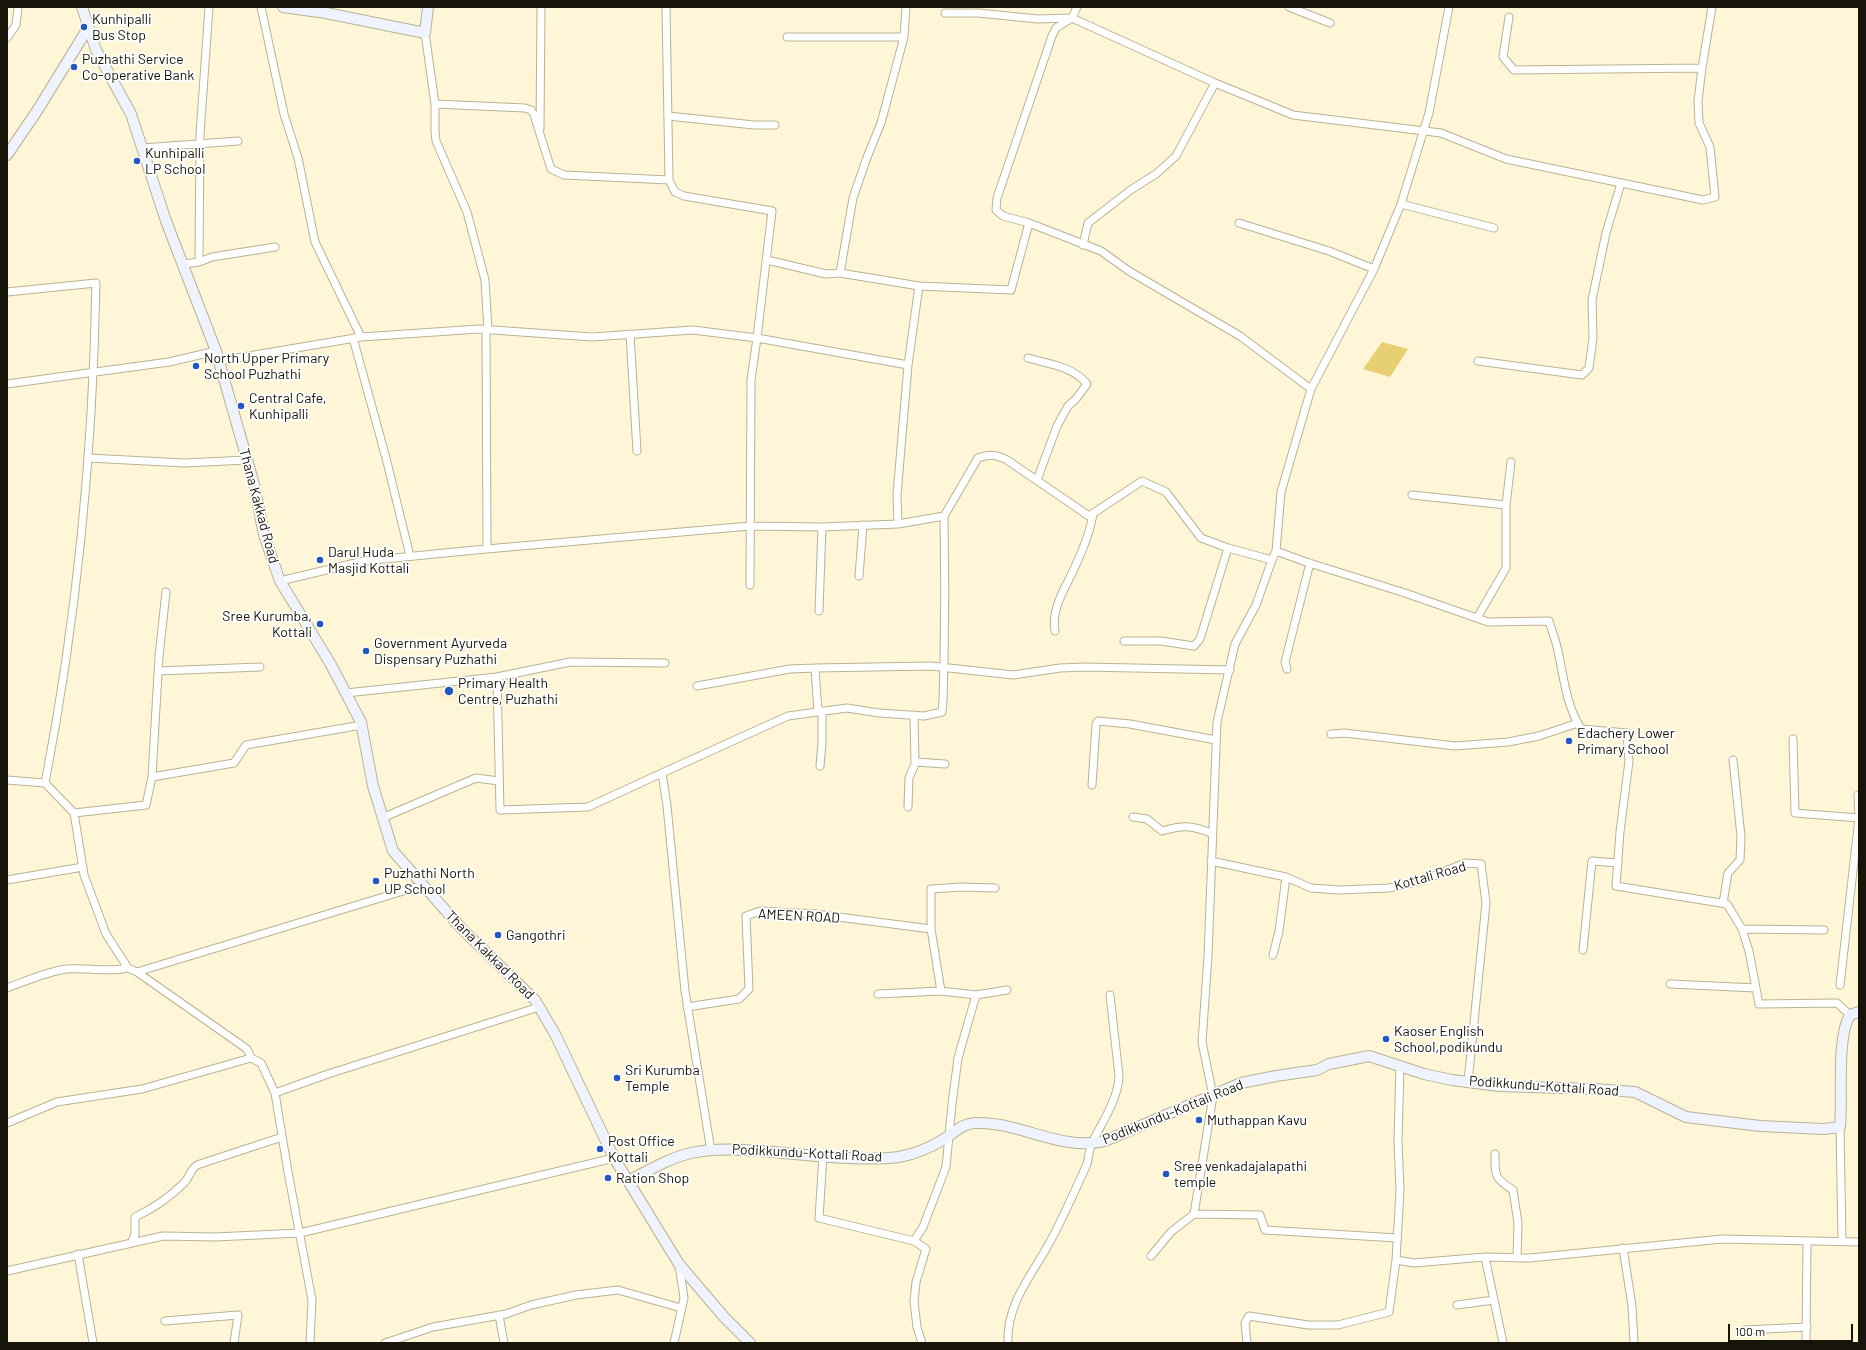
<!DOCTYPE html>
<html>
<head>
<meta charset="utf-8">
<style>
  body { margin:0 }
  #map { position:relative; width:1866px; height:1350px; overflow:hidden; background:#fef6d7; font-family:Barlow,sans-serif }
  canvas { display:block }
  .frame { position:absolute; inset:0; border:8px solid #17150a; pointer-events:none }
  .scale { position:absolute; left:1728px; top:1324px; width:125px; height:18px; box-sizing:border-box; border:2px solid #17150a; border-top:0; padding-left:5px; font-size:12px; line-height:14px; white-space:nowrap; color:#17150a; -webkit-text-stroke:3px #fff; paint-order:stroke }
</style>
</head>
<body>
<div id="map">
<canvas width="1866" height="1350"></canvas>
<div class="frame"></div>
<div class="scale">100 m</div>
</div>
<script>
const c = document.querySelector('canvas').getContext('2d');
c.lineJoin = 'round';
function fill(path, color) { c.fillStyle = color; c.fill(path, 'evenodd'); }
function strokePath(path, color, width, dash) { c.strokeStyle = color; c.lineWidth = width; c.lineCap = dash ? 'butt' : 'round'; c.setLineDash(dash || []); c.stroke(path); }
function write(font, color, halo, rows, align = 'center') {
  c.font = font + ' Barlow,sans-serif'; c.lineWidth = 3.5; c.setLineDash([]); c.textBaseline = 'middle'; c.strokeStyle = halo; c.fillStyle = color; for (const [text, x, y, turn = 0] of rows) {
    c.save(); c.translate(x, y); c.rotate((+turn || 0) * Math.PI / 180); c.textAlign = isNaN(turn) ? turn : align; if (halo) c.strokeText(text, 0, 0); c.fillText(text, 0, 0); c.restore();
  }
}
fill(new Path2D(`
  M456,684L461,697L441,699L439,686Z`), '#f8eec7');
fill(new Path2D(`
  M1382,342L1408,349L1390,377L1363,369Z`), '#e7d071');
const street = new Path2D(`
  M261,7L284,114L298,158L315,242L361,337
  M666,7L669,180
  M1077,7L1072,18L1215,83L1293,115L1441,133L1506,159L1703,200L1715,197L1710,147L1699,123L1698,101L1702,68L1712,7
  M1289,7L1330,23
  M945,13H979L1037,19L1070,18
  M1509,17L1503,57L1514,70L1702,68
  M425,33L435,104
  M787,37H904
  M7,38L16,25L18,7
  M668,116L754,125H775
  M540,129L541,7
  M142,148L238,141
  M1401,204L1494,228
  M1029,223L1003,216L996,210L997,198L1052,36L1056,28L1072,18
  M1239,223L1329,251L1374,269
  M1083,245L1088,223L1132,189L1156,174L1176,156L1215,83
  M767,260L826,274L840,273L919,286
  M199,262L212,257L275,247
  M184,264L199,262L200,134L209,7
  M840,273L853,198L866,160L881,123L904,37L906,7
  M7,292L96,283C93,451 77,618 45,783L74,813L146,805L152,777L234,763L246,745L362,725
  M486,330L487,548
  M630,334L637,451
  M353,338L386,458L410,556
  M1028,358C1048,364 1073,366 1087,384L1076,399L1068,406L1057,426L1037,480
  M219,361L361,337L479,329L592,337L693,330L757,338L772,211L684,196L675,192L669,180L564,175L551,169L534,115L531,110L525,108L435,104V132L436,141L467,212L485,280L488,330
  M1478,361L1582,375L1589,368L1593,338L1592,300L1606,233L1621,183
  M7,384L169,362L216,351
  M88,458L185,463L247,460
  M1412,495L1506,505
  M898,524L897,495L908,365L919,286L1011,290L1029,223L1101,251L1129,271L1240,336L1311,389
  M1276,551L1281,492L1311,389L1374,269L1401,204L1429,113L1449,7
  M859,576L863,525
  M280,581L364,561L475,550L750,526L822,527L898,524L944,516L978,458C989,454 995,454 1007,460L1089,516L1142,481L1166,492L1201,538L1228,548L1272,560L1276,551L1306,562L1405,593L1488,622L1549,621C1552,631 1556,641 1558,651C1564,679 1566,704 1581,729L1627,733L1629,761L1620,832L1616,886L1727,904L1742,929L1749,951L1759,1004L1837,1003L1850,1015
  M750,585L751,380L757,338L908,365
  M819,611L822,527
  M1477,618L1506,568V505L1511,462
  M1055,631C1051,608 1065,589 1074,569C1081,554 1091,530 1093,513
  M1124,641H1161L1194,646L1200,639L1228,548
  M815,668L818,712
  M1287,669L1285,662L1310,563
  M158,671L260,667
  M497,677L570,662L665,663
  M697,686L790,669L815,668L931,666L1013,675L1060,668L1085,667L1230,670
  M346,693L497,677L500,810L588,807L662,773
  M1331,734L1345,733L1455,746L1508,742L1539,736L1578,723
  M1793,739L1795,813L1859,818
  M915,762L945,764
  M820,766L822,743V711
  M152,777L159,656L166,592
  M7,780L45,783
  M1092,785L1096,724L1098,721L1130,724L1216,740
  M908,807L909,778L915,764L914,715
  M74,813L84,875L106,934L128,968L137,972L423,885
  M1133,817L1147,819L1162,831C1183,825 1191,825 1211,833
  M382,818L476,778L499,781
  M1211,861L1286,877L1311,888L1339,890L1389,888L1424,880L1465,863L1481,864L1486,903L1468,1082
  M7,880L83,867
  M1723,903L1728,873L1740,860L1741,836L1733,760
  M931,929V889L961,887L995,888
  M1742,929L1824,930
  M1583,950L1592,861L1618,863
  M1273,955L1279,931L1286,877
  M137,972L247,1049L251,1058
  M1670,984L1756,988
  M1840,985L1859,818L1858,795
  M7,988C26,981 46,972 66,969C87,967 107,973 128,968
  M878,994L941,991L976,995L958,1058L952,1104L946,1167L923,1227L914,1241
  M976,995L1007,990
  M687,1007L739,999L749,989L746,916L760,911L815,914L931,929L941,991
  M1400,1066L1398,1141L1400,1190L1396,1260L1414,1263L1485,1257L1530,1258L1722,1239L1859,1242
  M275,1093L288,1172L312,1300L310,1343
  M7,1123L57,1102L142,1089L251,1058L261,1063L275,1093L328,1074L539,1007
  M1840,1127L1842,1241
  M711,1151L685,991L667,806L662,773L788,716L847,708L879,713L924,716L942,712C944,696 943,681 944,666C945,616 945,566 944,516
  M1495,1154C1495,1176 1494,1178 1513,1190L1518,1223L1517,1258
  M823,1156L819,1218L914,1241L926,1249L916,1282L914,1301L917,1327L922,1343
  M1194,1214L1213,1096L1202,1042L1208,956L1217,722L1235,644L1256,605L1272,560
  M131,1243L135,1235V1217C152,1209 171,1196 184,1183C190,1177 190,1170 197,1165L282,1137
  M1623,1248L1632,1306L1634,1343
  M78,1254L93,1343
  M1151,1256L1171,1232L1194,1214L1260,1215L1265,1230L1397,1238
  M1485,1257L1503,1343
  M7,1271L163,1236L215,1237L300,1233L614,1158
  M1457,1305L1494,1300
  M499,1315L504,1343
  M165,1321L238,1315L234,1343
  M1745,1330L1807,1327
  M385,1343L433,1327L506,1314L531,1305L576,1295L618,1290L681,1308
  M674,1343L684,1298L679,1265
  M1008,1343C1006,1307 1029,1278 1046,1249C1053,1237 1059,1225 1064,1214C1072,1197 1080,1180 1087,1164C1089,1157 1089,1149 1092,1143C1102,1122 1118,1100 1119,1076L1110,995
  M1247,1343L1245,1323L1249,1316L1308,1325H1338L1389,1312L1396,1260
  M1806,1343L1807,1241`);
const secondary = new Path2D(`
  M82,7L96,50L131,114L166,221L216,351L254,484L264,535L280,581L330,663L361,722L373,786L393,851L462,929L535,1000L555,1034L614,1158L679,1264L724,1317L750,1343
  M283,7L326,13L425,33L428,7
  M7,155L37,111L88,28
  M628,1181C648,1171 669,1158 691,1153C713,1148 738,1149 760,1151C803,1154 857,1162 899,1157C915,1154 930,1148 944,1139C955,1133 960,1124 975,1123C1019,1121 1061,1152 1105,1141L1241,1083L1276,1076L1317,1070L1329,1064L1369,1056L1424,1074L1452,1080L1499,1086L1595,1089L1635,1092L1686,1117L1760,1126L1824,1129L1840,1127C1843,1098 1836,1038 1850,1015L1859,1012`);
strokePath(street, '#bab294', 9);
strokePath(secondary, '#bab294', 12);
strokePath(street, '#fff', 7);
strokePath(secondary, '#eef3fd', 10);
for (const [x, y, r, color] of [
  [84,27,4,"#2456c3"],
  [74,67,4,"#2456c3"],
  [137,161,4,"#2456c3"],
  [196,366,4,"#2456c3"],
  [241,406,4,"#2456c3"],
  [320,560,4,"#2456c3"],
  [320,624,4,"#2456c3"],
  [366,651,4,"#2456c3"],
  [449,691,5,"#2456c3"],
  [1569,741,4,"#2456c3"],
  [376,881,4,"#2456c3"],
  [498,935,4,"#2456c3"],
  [1386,1039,4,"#2456c3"],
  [617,1078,4,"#2456c3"],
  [1199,1120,4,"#2456c3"],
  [600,1149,4,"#2456c3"],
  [1166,1174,4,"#2456c3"],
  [608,1178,4,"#2456c3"]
]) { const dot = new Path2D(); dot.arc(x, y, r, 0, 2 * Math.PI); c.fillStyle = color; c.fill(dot); strokePath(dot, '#fff', 1.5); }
write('14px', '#17150a', '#fff', [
  ["Kunhipalli",92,19],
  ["Bus Stop",92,35],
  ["Puzhathi Service",82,59],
  ["Co-operative Bank",82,75],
  ["Kunhipalli",145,153],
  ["LP School",145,169],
  ["North Upper Primary",204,358],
  ["School Puzhathi",204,374],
  ["Central Cafe,",249,398],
  ["Kunhipalli",249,414],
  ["Darul Huda",328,552],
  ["Masjid Kottali",328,568],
  ["Sree Kurumba,",312,616,"right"],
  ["Kottali",312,632,"right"],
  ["Government Ayurveda",374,643],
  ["Dispensary Puzhathi",374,659],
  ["Primary Health",458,683],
  ["Centre, Puzhathi",458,699],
  ["Edachery Lower",1577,733],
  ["Primary School",1577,749],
  ["Puzhathi North",384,873],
  ["UP School",384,889],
  ["Gangothri",506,935],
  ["Kaoser English",1394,1031],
  ["School,podikundu",1394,1047],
  ["Sri Kurumba",625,1070],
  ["Temple",625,1086],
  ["Muthappan Kavu",1207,1120],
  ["Post Office",608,1141],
  ["Kottali",608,1157],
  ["Sree venkadajalapathi",1174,1166],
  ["temple",1174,1182],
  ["Ration Shop",616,1178]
], 'left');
write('14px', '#17150a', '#fff', [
  ["Thana Kakkad Road",259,506,75],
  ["Kottali Road",1430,876,-16],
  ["AMEEN ROAD",799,916,3],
  ["Thana Kakkad Road",490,955,45],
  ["Podikkundu-Kottali Road",1544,1086,4],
  ["Podikkundu-Kottali Road",1173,1112,-22],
  ["Podikkundu-Kottali Road",807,1153,3]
]);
</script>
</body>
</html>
